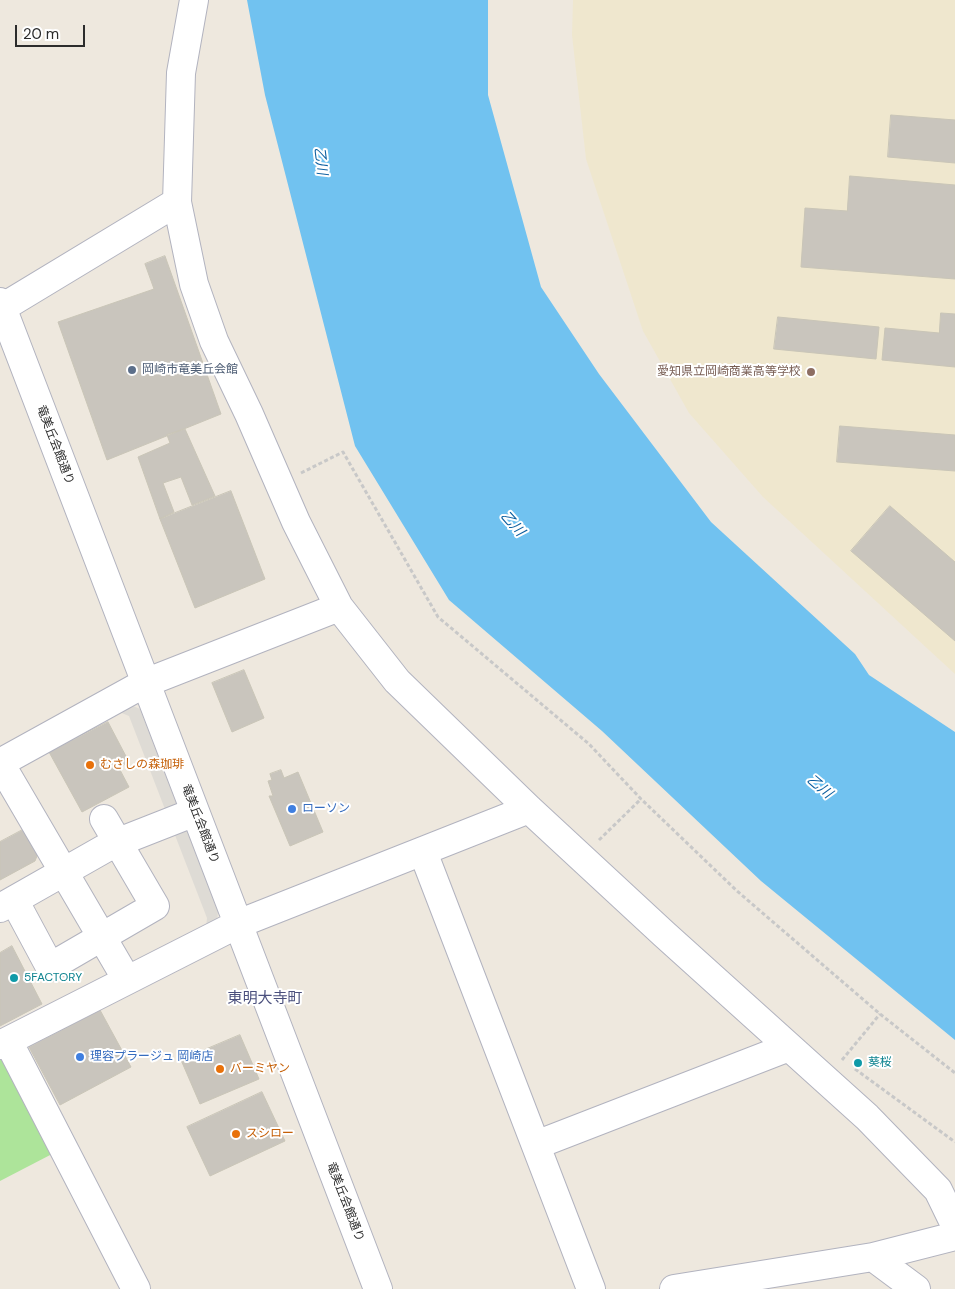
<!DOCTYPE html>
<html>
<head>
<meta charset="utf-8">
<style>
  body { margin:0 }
  #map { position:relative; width:955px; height:1289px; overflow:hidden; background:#eee8de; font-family:"DM Sans",sans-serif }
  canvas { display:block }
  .scale { position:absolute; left:15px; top:25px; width:70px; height:22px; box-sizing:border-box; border:2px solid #2c2c2c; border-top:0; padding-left:6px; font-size:15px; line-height:18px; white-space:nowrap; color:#2c2c2c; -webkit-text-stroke:4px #fff; paint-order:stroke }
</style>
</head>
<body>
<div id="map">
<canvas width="955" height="1289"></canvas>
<div class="scale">20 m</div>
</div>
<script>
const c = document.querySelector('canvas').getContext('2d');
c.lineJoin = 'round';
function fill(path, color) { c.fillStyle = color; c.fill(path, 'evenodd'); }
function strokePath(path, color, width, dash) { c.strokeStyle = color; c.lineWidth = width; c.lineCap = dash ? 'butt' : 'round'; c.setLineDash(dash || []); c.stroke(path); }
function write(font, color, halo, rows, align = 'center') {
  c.font = font + ' "DM Sans","Noto Sans JP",sans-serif'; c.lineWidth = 4; c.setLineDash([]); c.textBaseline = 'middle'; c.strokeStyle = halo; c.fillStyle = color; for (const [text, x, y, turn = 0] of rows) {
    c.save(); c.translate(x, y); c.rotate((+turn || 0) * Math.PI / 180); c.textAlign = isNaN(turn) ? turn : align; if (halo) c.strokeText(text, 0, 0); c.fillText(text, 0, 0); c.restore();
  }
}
fill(new Path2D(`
  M573,0H955V674L763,497L689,413L643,331L586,159L572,35Z`), '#efe7ce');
fill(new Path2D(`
  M0,1057L5,1058L54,1153L0,1181Z`), '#ade49a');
fill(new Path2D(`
  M131,705L140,709L218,912L217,922L206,928L207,918L129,716L117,711Z`), '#dedbd5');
fill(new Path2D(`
  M247,0H488V95L541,287L599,374L711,522L855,654L869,675L955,732V1040L761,881L602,731L449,600L355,446L265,95Z`), '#71c2f0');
const building = new Path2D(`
  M891,115L955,120V163L888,157Z
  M850,176L955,185V279L801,267L805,208L847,211Z
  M165,256L221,414L107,460L58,322L154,289L145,264Z
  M941,313L955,314V367L882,360L885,328L939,333Z
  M778,317L879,327L876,359L774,349Z
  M840,426L955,435V471L837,462Z
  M185,429L215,496L192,505L181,477L163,483L174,512L160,519L138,457L170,443L167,435Z
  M231,491L265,579L195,608L160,519Z
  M890,506L955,562V641L851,551Z
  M244,670L264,718L232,732L212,683Z
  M108,722L129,762L119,768L129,787L82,812L49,752Z
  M281,770L284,778L298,772L323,832L290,846L269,796H273L268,781L272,780L270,774Z
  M30,826L41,846L35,861L0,880V842Z
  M12,946L42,1004L0,1026V953Z
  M100,1010L131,1067L60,1105L29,1047Z
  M240,1035L259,1079L200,1104L181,1060Z
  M262,1092L285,1141L210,1176L187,1127Z`);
fill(building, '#c9c5bd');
strokePath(building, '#c9c5b7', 1);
const minor = new Path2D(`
  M194,0L181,73L177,202L194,284L214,341L249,414L296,522L339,607
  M0,302L378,1289
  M0,309L177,202
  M0,763L145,683L339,607L397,681L529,809L664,934L867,1117L938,1190L955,1225
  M0,763L127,980
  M423,852L591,1289
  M14,900L50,967L155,906L104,819
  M0,908L111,845L195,812
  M8,1041L136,1289
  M0,1045L238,924L529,809
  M536,1145L789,1047
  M873,1257L916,1289
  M674,1289L873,1257L955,1236`);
strokePath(minor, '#b2b3bf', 30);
strokePath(new Path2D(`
  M301,473L343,452L438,617L589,744L641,799L737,891L880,1014L955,1073
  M599,840L641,799
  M842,1060L880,1014
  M855,1069L955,1142`), '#c8c8c8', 3, [4, 2.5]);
strokePath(minor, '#fff', 28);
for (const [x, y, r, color] of [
  [132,370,5,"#5c6f8a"],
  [811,372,5,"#8d6e63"],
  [90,765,5,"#e8710a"],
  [292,809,5,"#3f7fe0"],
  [14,978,5,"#0f9aa8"],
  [80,1057,5,"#3f7fe0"],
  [858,1063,5,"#0f9aa8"],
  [220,1069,5,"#e8710a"],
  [236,1134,5,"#e8710a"]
]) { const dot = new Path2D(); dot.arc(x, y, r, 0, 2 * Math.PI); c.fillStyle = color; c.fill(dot); strokePath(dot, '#fff', 2); }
write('12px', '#4e5e75', '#fff', [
  ["岡崎市竜美丘会館",142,370]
], 'left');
write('12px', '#785e54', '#fff', [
  ["愛知県立岡崎商業高等学校",801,372]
], 'right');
write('12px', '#2c2c2c', '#fff', [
  ["竜美丘会館通り",55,445,69],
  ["竜美丘会館通り",200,824,69],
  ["竜美丘会館通り",345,1202,69]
]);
write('12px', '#c56008', '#fff', [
  ["むさしの森珈琲",100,765],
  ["バーミヤン",230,1069],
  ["スシロー",246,1134]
], 'left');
write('12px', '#366cbe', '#fff', [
  ["ローソン",302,809],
  ["理容プラージュ 岡崎店",90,1057]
], 'left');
write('12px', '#0d838f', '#fff', [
  ["5FACTORY",24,978],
  ["葵桜",868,1063]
], 'left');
write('italic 14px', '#0c5f9f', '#fff', [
  ["乙川",320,161,83],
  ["乙川",512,524,48],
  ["乙川",819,787,40]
]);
write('15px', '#4b507d', '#fff', [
  ["東明大寺町",265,999]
]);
</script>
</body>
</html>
